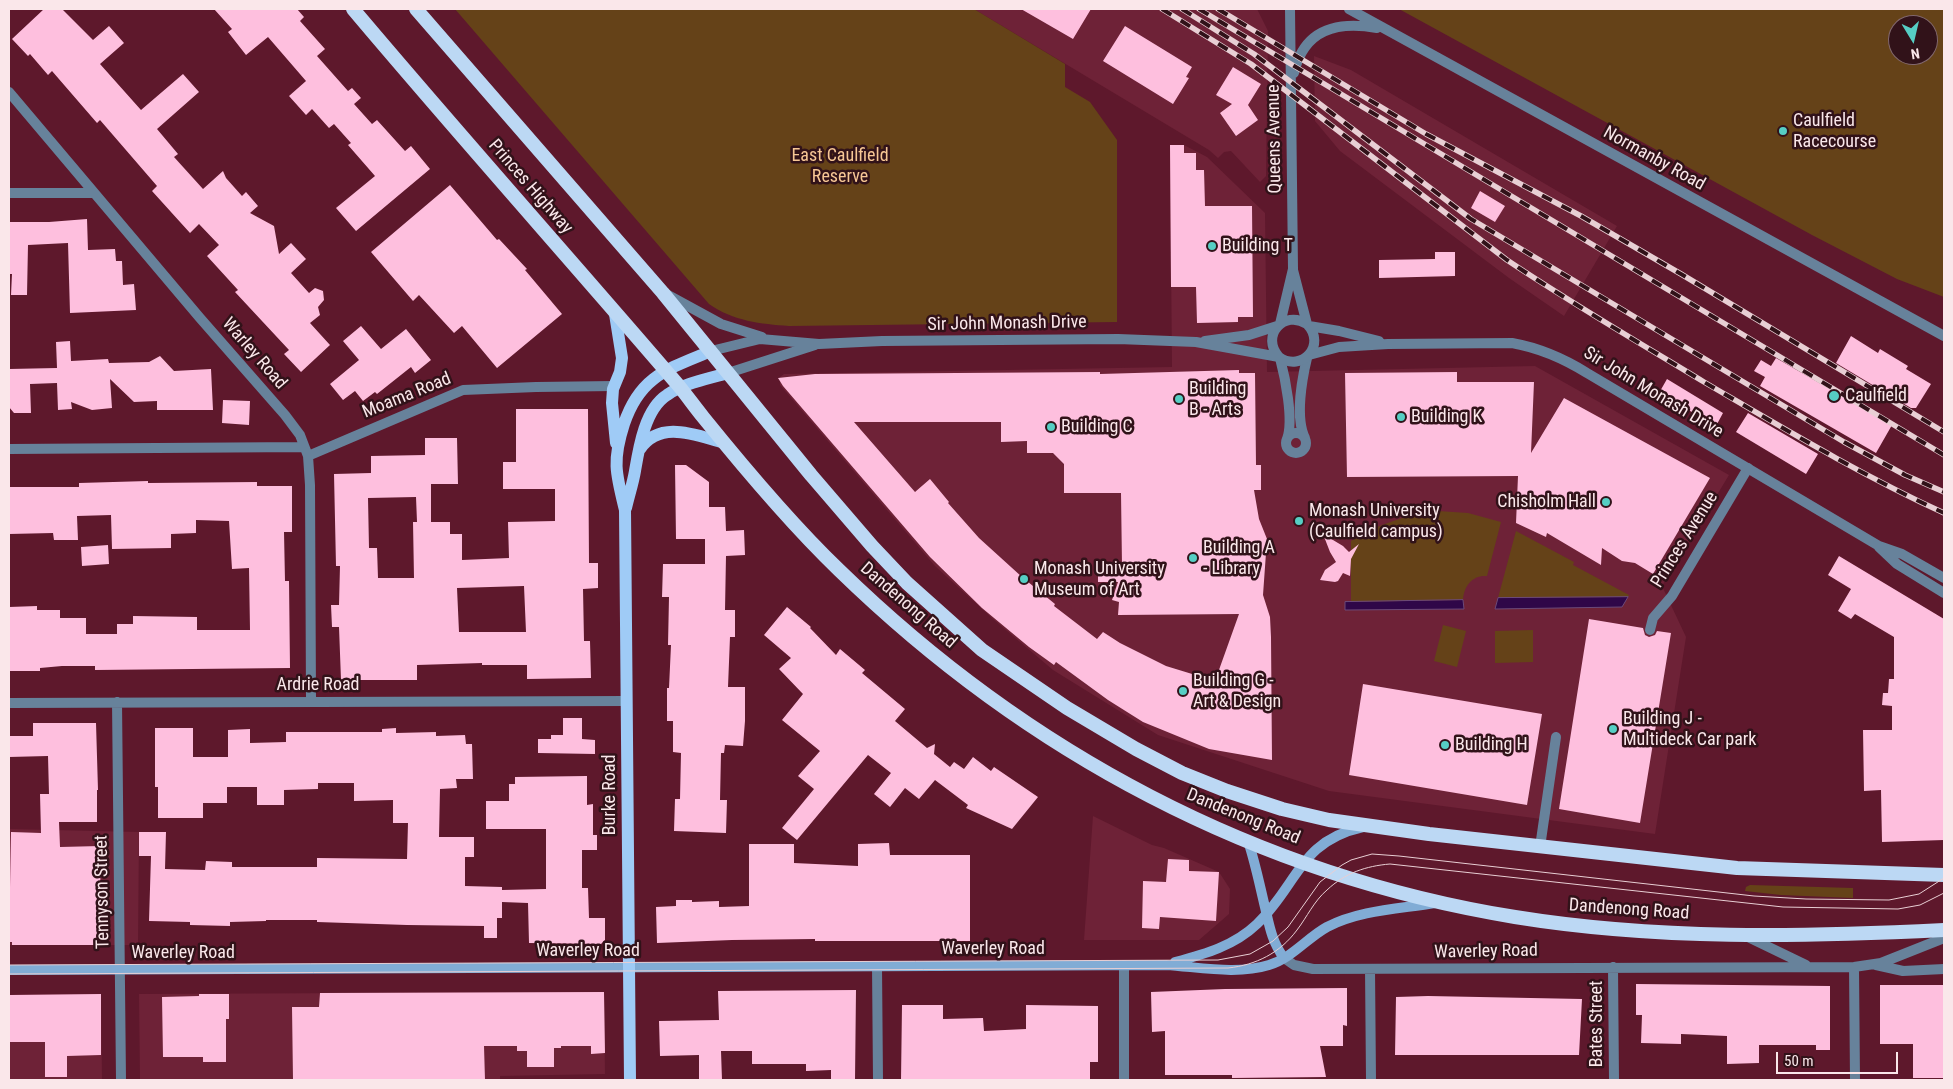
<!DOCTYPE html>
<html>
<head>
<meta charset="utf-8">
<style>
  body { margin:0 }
  #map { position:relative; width:1953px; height:1089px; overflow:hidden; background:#5e182c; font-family:"Roboto Condensed",sans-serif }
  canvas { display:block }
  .frame { position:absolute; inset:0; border:10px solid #fae7ea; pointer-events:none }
  .north { position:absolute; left:1888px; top:15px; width:50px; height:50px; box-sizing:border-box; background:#311219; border:1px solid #81676d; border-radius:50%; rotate:171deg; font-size:14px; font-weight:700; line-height:20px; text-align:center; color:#fae7ea }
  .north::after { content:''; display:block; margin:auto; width:18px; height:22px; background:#56cec4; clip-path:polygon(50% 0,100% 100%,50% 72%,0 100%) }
  .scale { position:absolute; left:1776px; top:1052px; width:122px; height:22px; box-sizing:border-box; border:2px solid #fae7ea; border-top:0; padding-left:6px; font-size:15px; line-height:18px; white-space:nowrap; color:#fae7ea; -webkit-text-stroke:4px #311219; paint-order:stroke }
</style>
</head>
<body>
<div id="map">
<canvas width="1953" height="1089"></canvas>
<div class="frame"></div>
<div class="north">N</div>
<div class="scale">50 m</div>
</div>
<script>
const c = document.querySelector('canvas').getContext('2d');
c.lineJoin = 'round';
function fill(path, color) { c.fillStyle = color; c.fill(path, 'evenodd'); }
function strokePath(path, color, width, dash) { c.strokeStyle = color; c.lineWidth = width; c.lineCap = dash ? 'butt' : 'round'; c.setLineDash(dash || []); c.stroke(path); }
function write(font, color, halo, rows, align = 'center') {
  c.font = font + ' "Roboto Condensed",sans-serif'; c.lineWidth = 5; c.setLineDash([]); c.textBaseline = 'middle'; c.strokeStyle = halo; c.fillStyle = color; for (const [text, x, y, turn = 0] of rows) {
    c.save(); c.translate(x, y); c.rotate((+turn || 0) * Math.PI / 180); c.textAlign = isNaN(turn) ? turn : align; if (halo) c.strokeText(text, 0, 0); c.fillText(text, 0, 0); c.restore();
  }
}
fill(new Path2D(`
  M974,9H1257L1268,31L1266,176L1260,182L1231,151L1224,152L1218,158L1209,150Z
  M1314,56L1351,70L1617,226L1564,316L1509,278L1340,151L1315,121Z
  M1170,145H1184L1207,157L1265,213L1267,372L1535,366L1729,475L1662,586L1686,637L1655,834L1329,791L1158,735L1053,670L993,619L935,566L780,385V377L784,374L1172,367Z
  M1093,816L1152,845L1164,848L1219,872L1230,889L1229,914L1199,940H1084Z
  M9,829L139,832L138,945H9Z
  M604,992L605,1074L500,1076V1080H140L139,994Z
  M101,994L102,1080H9V995Z`), '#6e2237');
fill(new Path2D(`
  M455,9H974L1065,64V87L1090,102L1117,140V322L789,326C761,324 733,321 709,304Z
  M1399,9H1944V297L1897,279L1812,235ZM1898,25H1928V55H1898Z
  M1438,511L1468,513L1501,522L1487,576C1472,575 1464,586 1463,600L1351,602V541C1378,524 1406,515 1438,511Z
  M1516,531L1574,562L1573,565L1629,595L1628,597L1498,598Z
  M1443,625L1466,631L1457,667L1434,661Z
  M1533,630V662L1495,663V631Z
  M1750,885L1853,888V898L1781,895L1745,891L1746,887Z`), '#654218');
const water = new Path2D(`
  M1628,597L1622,607L1495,609L1498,598Z
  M1463,600L1464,609L1345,610V602Z`);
fill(water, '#2f0748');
strokePath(water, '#6c4a79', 1);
fill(new Path2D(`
  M44,9H62L93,40L109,26L124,43L100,64L141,110L183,74L199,92L157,129L178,154L174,157L203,189L223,171L226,178L242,196L246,192L258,206L250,213L274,226L279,254L291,243L306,259L291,273L309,293L315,288L323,291L324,300L318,307L320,315L310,323L330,345L301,372L284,354L289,350L235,292L238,290L207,256L219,245L199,224L190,233L152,191L157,186L100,120L97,123L52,71L48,75L30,54L28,56L12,39Z
  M214,9H297L304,17L300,21L325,49L317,56L348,91L352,88L361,98L354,104L372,124L377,120L405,151L411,146L430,169L356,231L336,208L375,176L348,145L351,143L334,124L329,128L312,109L306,115L289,96L306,81L268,37L246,55L228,32L232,29Z
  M1021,9H1091L1073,39Z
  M1125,26L1192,67L1186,77L1189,78L1173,104L1103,61Z
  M1233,67L1261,84L1248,105L1258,120L1236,136L1220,113L1232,104L1216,95Z
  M1170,145H1184V153H1196V170H1204L1205,206H1252L1253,317H1238V322L1197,323L1196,287H1171Z
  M450,185L497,240L499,239L527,269L525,270L562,314L497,368L462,326L454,333L419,295L413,301L371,252Z
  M1480,191L1505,206L1495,222L1471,208Z
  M87,219L88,250L115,249L116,261H122L123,285L134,284L136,310L70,313L68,243L28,245L27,295H11L12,274H9V222H49Z
  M1435,252H1455V276L1379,278V260L1435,259Z
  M361,326L381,349L406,329L431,360L415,373L411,367L377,394L375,392L363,401L355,391L343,400L330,384L359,360L343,341Z
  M1851,336L1878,353L1880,349L1908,366L1906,369L1931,384L1916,408H1911L1836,363Z
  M70,341L71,361L108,359L109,363L149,362L160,356L174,371L211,369L213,410H157V401L134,402L110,379L112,408L92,410L71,402L72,409L58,410L57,383L30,384L31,413H14L9,407V369L57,368L56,342Z
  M1776,358L1892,425L1876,453L1760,386L1765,377L1754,371L1761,360L1771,366Z
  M1239,370V373H1255L1256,465H1261V490H1254L1259,519L1267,539L1263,595L1270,617L1271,637L1272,760L1209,749L1143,722L1108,700L1056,662L1054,665L1029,647L982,608L930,557L783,386L778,378L815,374L1100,372V374ZM854,422H1001V442L1027,441V453H1053L1064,464V493H1121L1122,566H1098V582H1118L1112,600L1119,602L1118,615L1239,614L1215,681L1166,666L1120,643L1103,632L1097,639L1054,606L1055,604L1022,577L979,538L948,503L949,502L930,479L915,492Z
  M1457,372V382H1534L1531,453L1564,398L1710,478L1653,574L1635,563L1622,561L1602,548L1601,565L1547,533L1546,537L1516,523L1518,476L1347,477L1345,373Z
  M1667,379L1723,413L1716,426L1659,393Z
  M223,400L250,401L249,425L222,423Z
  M516,409H588L589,563H598V588L583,589L584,641H590L591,678L527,679V665H482V663L417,665V680H341L339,627H332L331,605H339L340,566H336L334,474L371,473V456L425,455V438H457L458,484H431V522H450V534H462V560L509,558L508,522L555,521V489H503V462H516ZM416,497L417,522H413L414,578H378L377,548H369L368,498ZM524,586L526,632H459L457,588Z
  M1748,413L1818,454L1806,474L1736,432Z
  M675,465H686L709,482V507H725L726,531L744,530L745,555L726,556L725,610H735V637H730L728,687H745V721L743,746L725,745L724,753H721L720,800H727L726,833L674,831L675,799H680L681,753L673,752V721H667V688H669L671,645H668L669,597H662L663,564H705V539H676Z
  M148,481V483L257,482V486H292V532H284L285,581H289L290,668L95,670V666H62L40,668V671H9V607L37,606V610H60V618H86V634H117V624H133V616L197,617V630H250L249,568L232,569L229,521L196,520V533L171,534V548L112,549L111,515L77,516L78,540H54L53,533L9,534V487H79V483Z
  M1323,534L1343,546L1349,552L1359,544L1351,559L1350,576L1343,573L1338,581L1335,582L1320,580L1325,570L1336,562L1330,552Z
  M108,545L109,564L82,566L81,547Z
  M1839,556L1944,619L1943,776L1944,840L1882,842L1881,790L1864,791L1863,730H1892V706L1882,705L1883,693H1888L1889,679H1894V637L1855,614L1851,619L1838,611L1851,589L1828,575Z
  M787,607L811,627L810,628L836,655L840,649L865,670L862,673L905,709L895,721L927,748L935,744L934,754L950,767L954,762L964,769L973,757L991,771L994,767L1038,797L1012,829L966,808L968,805L935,780L919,799L905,788L890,807L874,794L891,773L868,755L797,840L782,828L814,789L798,776L820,751L782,720L803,694L779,669L791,658L764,635Z
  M1589,619L1643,628L1645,635L1649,637L1655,635L1657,631L1671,633L1640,823L1559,809Z
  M1363,684L1542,714L1527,805L1349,775Z
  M563,718H582V739L595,740V754L538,753V739H551V735H563Z
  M33,723H96L98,790H97V822H59L60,847L100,846L101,945H12V942H9L11,832L41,833L40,794H49L48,756L9,757V736H33Z
  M155,728H193V757H228V730L250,729V743L286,742V732H382V729L396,728V733L436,732V736L465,735L466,744H472L473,779H456L457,788L440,789L439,837H474V857H465V886L502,887V890L546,889V829H486V801H509V784H515V777L587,776V805L593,804V835H597V850H582V888H588L589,918H605V940L601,944L529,943L528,903L502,902V918H497V938H484V926L407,925L317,922V920H266V921L230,922V926L190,925V922L149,921L151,856H139V832H166L165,869L205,870L206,861L232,862V867H317V858L407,859L408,823H393V800L354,801V783H318V789L284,790V805H257V787H227V803H203V818H158V787H155Z
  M889,843L890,855H970V941H815V939L732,940L657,943L656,907L676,906V900H692V902L719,901V907L749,906V844H794V863L858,866V844Z
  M1168,859L1189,860V871L1219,872L1216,921L1160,917L1159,929L1142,928L1143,881L1166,882Z
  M1636,984L1830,986V1050H1816V1045H1759V1063L1727,1064V1036L1681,1034V1044L1641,1043L1642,1015H1636Z
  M1880,985H1944V1078H1913V1044H1880Z
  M1347,988V1026L1343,1025V1046H1320L1326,1077L1232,1078V1075H1165V1031L1152,1032L1151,992L1225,989Z
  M856,990L855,1080H831V1070L806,1071V1064H752V1051H721L722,1080H699V1055L660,1056L659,1021L719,1020L718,991Z
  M604,992L605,1053L591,1054V1046H561V1048H554V1067H527V1051H517V1046H484L485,1080H293L292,1007H319L320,993Z
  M101,994V1055L67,1056V1077H45V1042H9V995Z
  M199,994H229V1019H226V1062H203V1057H163L162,997L199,996Z
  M1428,996L1582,999L1579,1055H1395L1396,997Z
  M902,1005H943V1019L983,1018L984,1031L1026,1029V1005L1098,1006V1062H1090V1080H901Z`), '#febfde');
strokePath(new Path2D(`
  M9,92L200,318L285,415L300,435L308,456L310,485L311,701
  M9,193H93
  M1280,358C1285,377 1294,420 1287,439
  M1286 443a10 10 0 1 1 20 0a10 10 0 1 1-20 0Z
  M1305,438C1295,418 1302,379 1307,358
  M9,449L304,447
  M308,456L463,390L536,387L614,386
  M1650,630L1653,618L1672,596L1748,468
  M117,702L121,1080
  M9,703L627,701
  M1540,847L1556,737
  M1748,937L1806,965
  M1284,958L1294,965L1313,969L1854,967L1881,963L1944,938
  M1124,965V1080
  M1876,965L1903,971L1944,969
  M877,966L878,1080
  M1613,967L1614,1080
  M1854,967L1855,1080
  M1370,969L1371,1080`), '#67829b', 10);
strokePath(new Path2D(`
  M1349,9L1944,336
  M1294,73C1304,29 1337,21 1377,28
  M1293,270L1307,324
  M666,294L721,324L762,337
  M1280,324L1293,269L1290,9
  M1309,326L1339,331L1379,341
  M1205,341L1249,335L1277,326
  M711,351L760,339L819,344L882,341L1118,339L1196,342L1279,357C1302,373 1327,345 1307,324C1284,309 1260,336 1279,357
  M1309,355L1339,347L1388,344L1512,343C1540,348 1563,358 1587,373L1879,546L1902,554L1944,578
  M728,373L815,345
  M1879,547L1897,564L1944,593`), '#67829b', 10);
strokePath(new Path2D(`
  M1248,841C1255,862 1259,882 1264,903C1269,923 1271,941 1284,958
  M1175,962C1205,954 1234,946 1257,924C1298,885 1299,841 1363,827
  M9,970L1166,965C1199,967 1237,975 1269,965C1292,958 1307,938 1327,927C1360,910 1399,909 1435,903`), '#81acd5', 10);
strokePath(new Path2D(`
  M615,314L622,358L620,372L613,389L612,403L616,443
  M640,449C661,419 697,436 725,443
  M626,508C629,495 633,483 635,471C639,447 645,409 667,395C684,383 708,379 728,373
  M630,1080L625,510C616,474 612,461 624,424C640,376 668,369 711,351`), '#9fcbf6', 12);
strokePath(new Path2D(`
  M353,9C460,136 571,260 679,386C687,396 695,407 703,417C745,469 791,524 839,570C1027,753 1256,875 1515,917C1657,940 1802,937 1944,930
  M416,9L663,293L811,475L872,546L907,583L982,650L1067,708L1136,749L1182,773L1227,791L1282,809L1329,820L1429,834L1737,868L1944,875`), '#bcd8f4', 14);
strokePath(new Path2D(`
  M9,965L1218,960L1250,954L1273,941L1288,927L1320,882L1342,865L1351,860L1372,854L1399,856L1754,896L1806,899L1889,900L1919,894L1944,878
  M9,974L1228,968C1256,965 1280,953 1297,930C1307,917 1314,901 1327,890C1345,873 1366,866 1390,864L1783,907L1898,909L1920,905L1944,893`), '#e8cfd4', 1);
const rail = new Path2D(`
  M1162,9L1251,64L1507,260C1571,303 1638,342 1704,382C1783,428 1861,475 1944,513
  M1182,9L1254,54L1471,219L1844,442L1905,475L1944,492
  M1199,9L1944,455
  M1218,9L1426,134L1581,216L1681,274L1944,432`);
strokePath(rail, '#e8cfd4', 5.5);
strokePath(rail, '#311219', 4, [11]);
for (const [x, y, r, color] of [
  [1783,131,5,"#56cec4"],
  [1212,246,5,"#56cec4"],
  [1834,396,6,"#56cec4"],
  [1179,399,5,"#56cec4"],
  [1401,417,5,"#56cec4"],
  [1051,427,5,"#56cec4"],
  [1606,502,5,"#56cec4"],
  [1299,521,5,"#56cec4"],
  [1193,558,5,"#56cec4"],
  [1024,579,5,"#56cec4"],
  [1183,691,5,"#56cec4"],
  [1613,729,5,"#56cec4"],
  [1445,745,5,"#56cec4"]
]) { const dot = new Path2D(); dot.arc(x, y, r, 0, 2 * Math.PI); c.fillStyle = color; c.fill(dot); strokePath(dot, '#311219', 2); }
write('18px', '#fae7ea', '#311219', [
  ["Caulfield",1793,121],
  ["Racecourse",1793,142],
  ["Building T",1222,246],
  ["Building",1189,389],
  ["B - Arts",1189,410],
  ["Caulfield",1845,396],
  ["Building K",1411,417],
  ["Building C",1061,427],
  ["Chisholm Hall",1596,502,"right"],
  ["Monash University",1309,511],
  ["(Caulfield campus)",1309,532],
  ["Building A",1203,548],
  ["- Library",1203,569],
  ["Monash University",1034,569],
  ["Museum of Art",1034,590],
  ["Building G -",1193,681],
  ["Art & Design",1193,702],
  ["Building J -",1623,719],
  ["Multideck Car park",1623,740],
  ["Building H",1455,745]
], 'left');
write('18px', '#fae7ea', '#311219', [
  ["Queens Avenue",1275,139,-91],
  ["Normanby Road",1654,159,29],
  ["Princes Highway",530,187,49],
  ["Sir John Monash Drive",1007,324,-1],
  ["Warley Road",254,354,49],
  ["Sir John Monash Drive",1653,393,31],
  ["Moama Road",407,396,-22],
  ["Princes Avenue",1685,540,-58],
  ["Dandenong Road",908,606,41],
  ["Ardrie Road",318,685],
  ["Burke Road",610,795,-90],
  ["Dandenong Road",1243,817,22],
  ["Tennyson Street",103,892,-91],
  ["Dandenong Road",1629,910,4],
  ["Waverley Road",993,949],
  ["Waverley Road",588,951],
  ["Waverley Road",1486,952,-1],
  ["Waverley Road",183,953],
  ["Bates Street",1597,1024,-90]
]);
write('18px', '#f7c795', '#311219', [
  ["East Caulfield",840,156],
  ["Reserve",840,177]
]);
</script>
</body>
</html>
